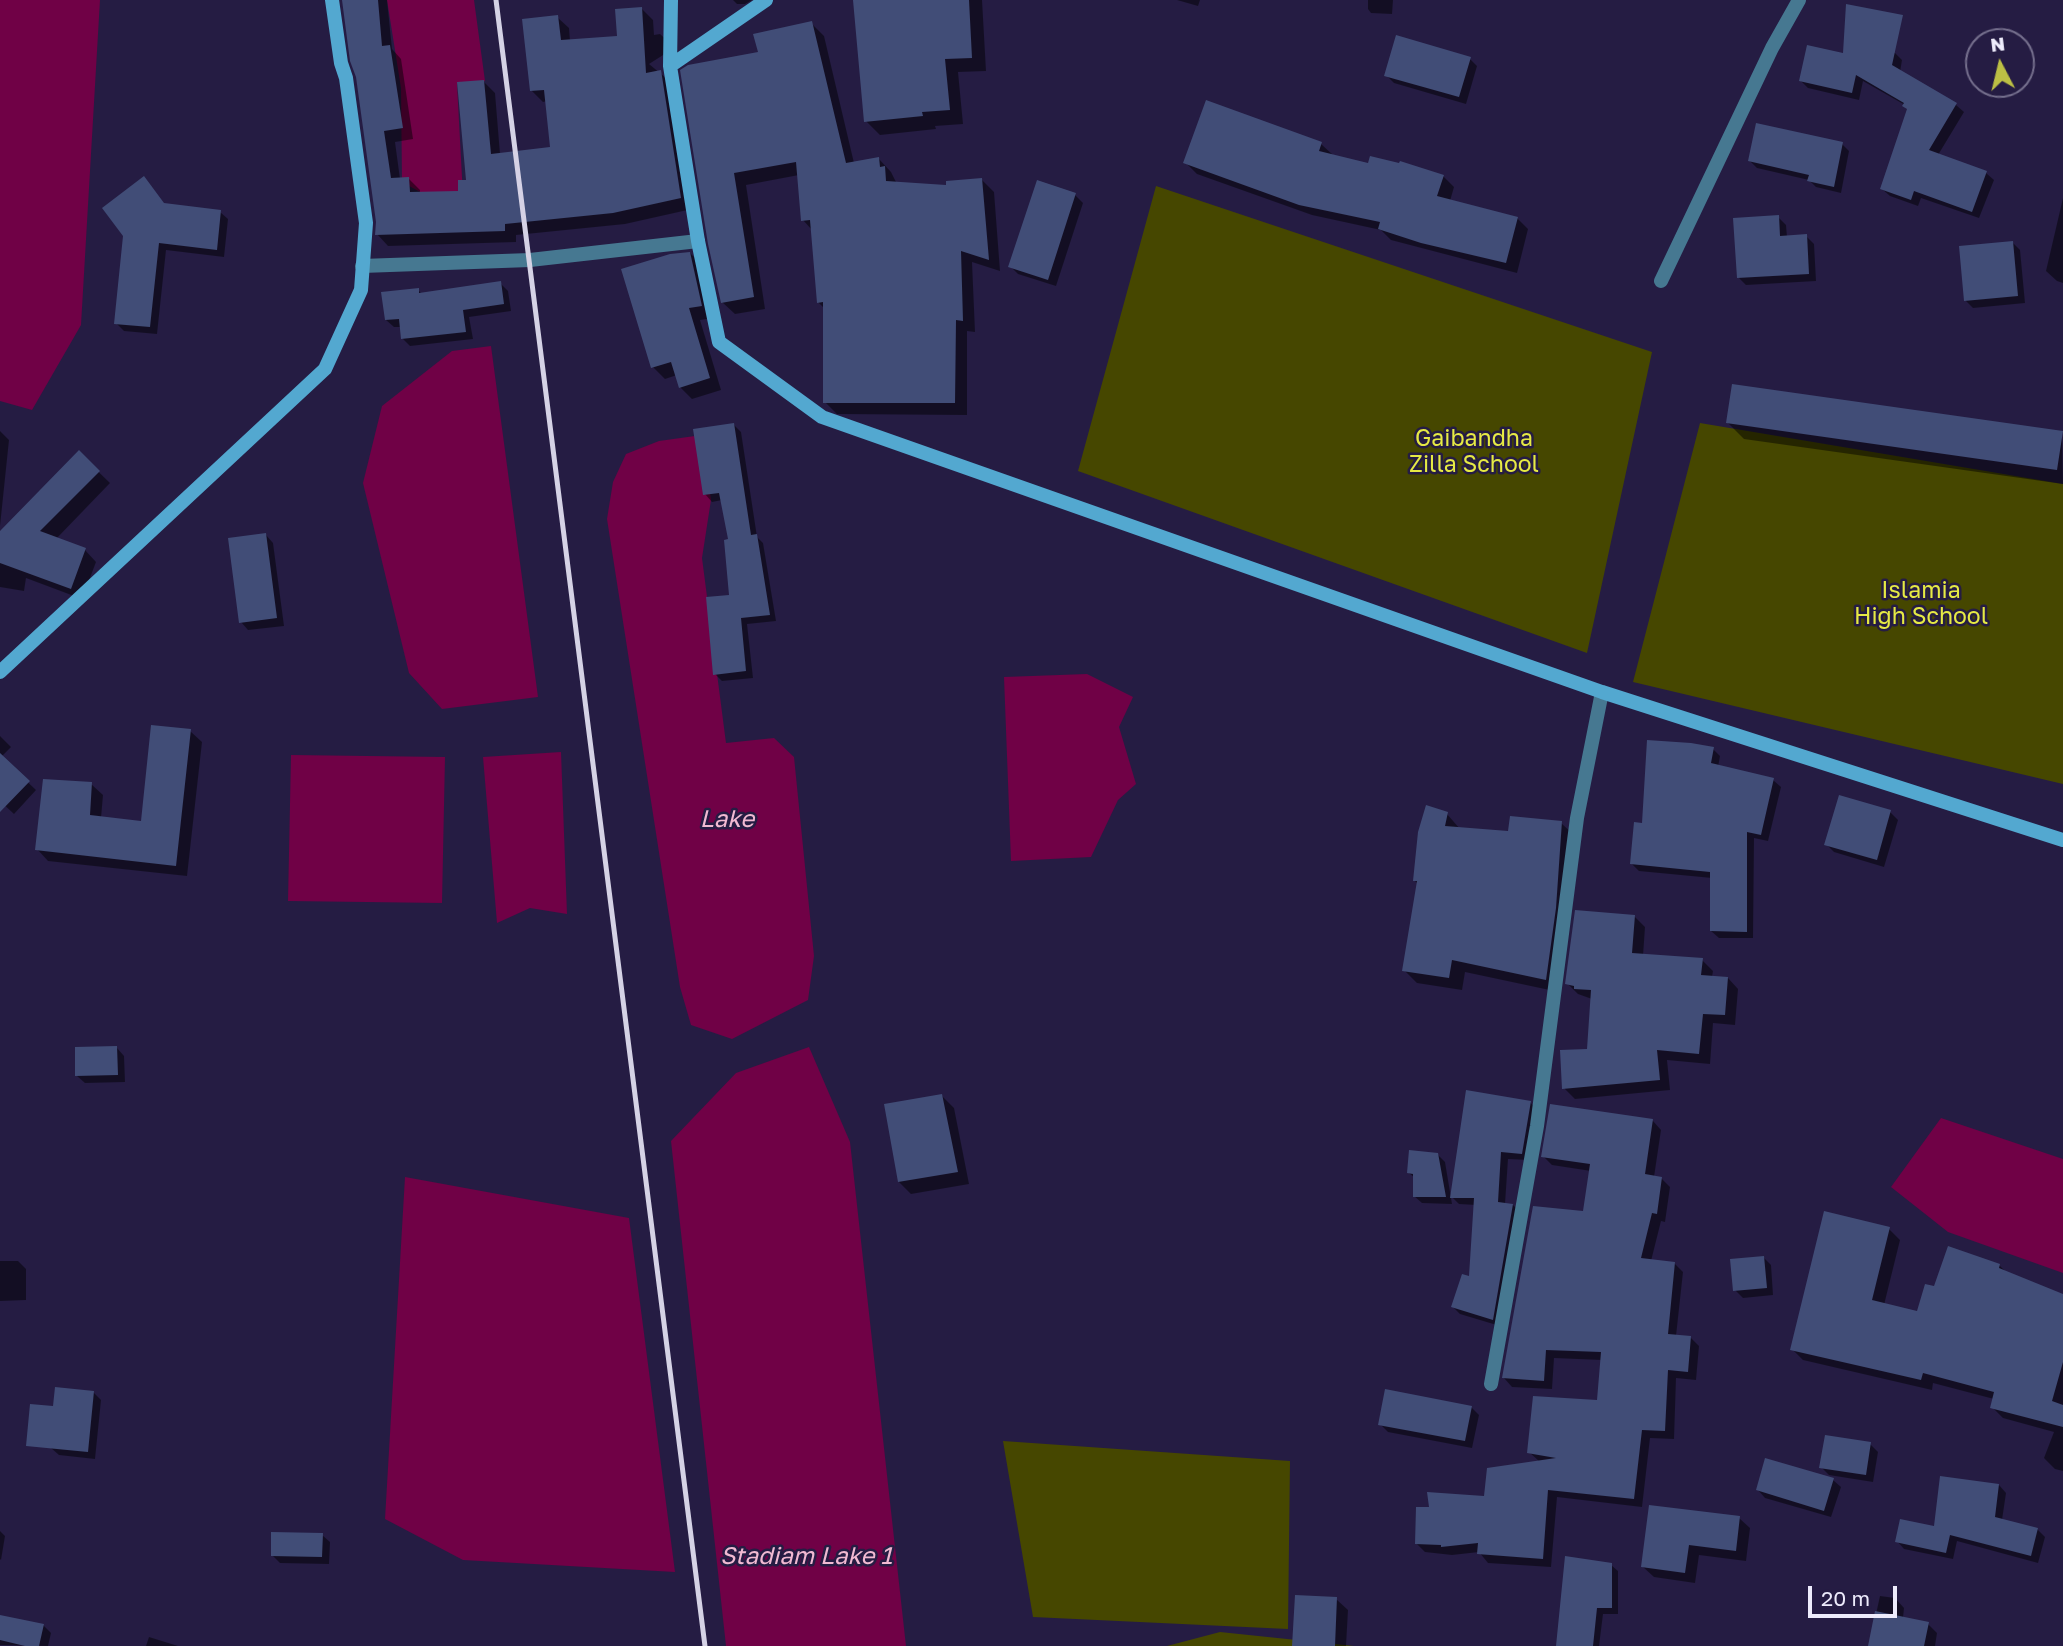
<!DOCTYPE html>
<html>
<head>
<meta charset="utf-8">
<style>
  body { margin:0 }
  #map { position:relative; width:2063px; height:1646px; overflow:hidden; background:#251c43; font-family:"Golos Text",sans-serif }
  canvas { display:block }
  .north { position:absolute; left:1965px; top:28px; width:70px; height:70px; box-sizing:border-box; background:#251c43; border:2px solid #756f8d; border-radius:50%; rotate:353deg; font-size:19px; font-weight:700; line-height:28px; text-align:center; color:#edebfb }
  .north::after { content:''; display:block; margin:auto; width:24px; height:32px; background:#bcbf44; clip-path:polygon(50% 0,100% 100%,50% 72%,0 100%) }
  .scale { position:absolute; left:1808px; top:1586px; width:89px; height:32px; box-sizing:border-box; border:4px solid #edebfb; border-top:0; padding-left:9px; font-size:21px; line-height:24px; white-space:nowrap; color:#edebfb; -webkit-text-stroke:5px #251c43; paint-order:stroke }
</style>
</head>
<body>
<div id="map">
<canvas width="2063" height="1646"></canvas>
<div class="north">N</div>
<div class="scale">20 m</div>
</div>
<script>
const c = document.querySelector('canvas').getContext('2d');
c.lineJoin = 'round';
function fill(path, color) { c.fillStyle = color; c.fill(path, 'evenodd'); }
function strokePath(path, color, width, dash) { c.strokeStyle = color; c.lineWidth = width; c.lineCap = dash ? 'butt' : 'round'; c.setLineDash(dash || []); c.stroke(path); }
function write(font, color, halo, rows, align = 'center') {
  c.font = font + ' "Golos Text",sans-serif'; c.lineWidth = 5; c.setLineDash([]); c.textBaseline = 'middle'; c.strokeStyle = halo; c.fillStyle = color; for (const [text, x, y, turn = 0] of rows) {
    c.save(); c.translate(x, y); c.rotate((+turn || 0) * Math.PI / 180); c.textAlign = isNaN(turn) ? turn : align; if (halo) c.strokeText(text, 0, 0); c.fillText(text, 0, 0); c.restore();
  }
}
fill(new Path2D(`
  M1156,186L1652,352L1587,653L1078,471Z
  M1700,423L2063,484V784L1633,682Z
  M1003,1441L1290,1461L1288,1629L1033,1617Z
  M1220,1632L1354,1646H1167Z`), '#464700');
fill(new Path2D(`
  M0,0H100L81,325L32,410L0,401Z
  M387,0H474L485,81L457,84L463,196L431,198L402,182L401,88Z
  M491,346L538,697L442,709L409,673L363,483L382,406L452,351Z
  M702,435L711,500L702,558L726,743L774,738L794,757L814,956L808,1000L732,1039L691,1025L680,987L607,519L613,482L626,454L659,441Z
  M1087,674L1133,697L1119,727L1136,784L1118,800L1091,857L1011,861L1004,677Z
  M561,752L567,914L530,908L497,923L483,757Z
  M291,755L445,757L442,903L288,901Z
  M809,1047L850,1142L906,1646H726L671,1141L736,1073Z
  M1941,1118L2063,1159V1273L1948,1232L1891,1187Z
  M405,1177L629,1218L675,1572L463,1560L385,1519Z`), '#700146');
fill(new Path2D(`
  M343,0H387L392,49L401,59L413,139L395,142L400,179H409L420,190V194L460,193L467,181L484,82L495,93L500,154L552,149L547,101L543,102L531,90L557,17L569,28L570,41L619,37L642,9L653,20L654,35L660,34L672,45L671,50L649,64L672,83L692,209L625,224L516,235V242L388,246L377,234V222L357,76Z
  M733,0H752L745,4H737Z
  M855,0H982L986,71L958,72L963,124L935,126L936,129L880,135L866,121Z
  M1177,0H1200L1198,6Z
  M1368,0H1393L1392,14L1371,13L1368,9Z
  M811,23L824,36L854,163L879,159L891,172L897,184L948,187L982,180L994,192L1000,271L972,262L975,332L967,331V415L837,414L825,402V309L818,302L812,230L803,220L799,175L746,185L765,309L735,314L722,302L682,71L760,54Z
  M1895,53L1902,60L1900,72L1956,105L1964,112L1938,155L1986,173L1994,180L1979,218L1921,198L1918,206L1890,196L1882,189L1909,110L1905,105L1863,81L1859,100L1808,88L1801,81L1845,55Z
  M1470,59L1477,66L1466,104L1394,83L1386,75Z
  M1321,144L1333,155L1369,165L1443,176L1454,187L1450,201L1517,218L1528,229L1517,273L1391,240L1381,230L1312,215L1197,174L1185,162Z
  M1842,144L1849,151L1841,193L1816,187L1809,180L1757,168L1750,161Z
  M1075,195L1083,203L1056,286L1018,274L1010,266Z
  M2063,198V283L2057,281L2046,271Z
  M165,205L220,212L228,219L224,257L166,250L157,334L124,331L116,323Z
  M1778,217L1786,225L1787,237L1806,236L1814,244L1816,281L1746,285L1739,278Z
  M2012,242L2020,250L2025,303L1973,308L1965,300Z
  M690,253L702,265L713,318L700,320L721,390L692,399L680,387L677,375L665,379L653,367Z
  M500,283L508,291L511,311L469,317L473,339L410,346L402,338L401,327H394L386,320L418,290L422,294Z
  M1728,423L2062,433L2063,484L1744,439Z
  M734,425L741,432L757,537L763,543L776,621L747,624L753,678L722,681L715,674L731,596L730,541L722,500L712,502L705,494Z
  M0,431L9,440L0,526Z
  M79,453L110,483L56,539L85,550L96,562L82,599L26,578L24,591L0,587V533Z
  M266,535L273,543L284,626L248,630L241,622Z
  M190,731L202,742L187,876L48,861L37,849L91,784L103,795L101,818L142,823Z
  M0,736L11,747L1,757L36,790L14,814L0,801Z
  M1713,749L1720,756L1718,767L1773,780L1781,787L1768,841L1754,838L1753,938H1719L1711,931L1712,878L1639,871L1632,864L1643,825Z
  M1890,812L1898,820L1884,867L1834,852L1826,844Z
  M1447,814L1460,829L1510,833L1561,823L1575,836L1559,992L1465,972L1462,990L1417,983L1404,970L1418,884L1414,880Z
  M1634,916L1645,927L1643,956L1702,960L1713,971L1712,977L1728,978L1738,989L1735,1025L1713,1023L1710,1064L1667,1060L1670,1090L1575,1099L1564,1088L1588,1050L1592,999L1578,994L1567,983Z
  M117,1048L124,1056L125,1082L85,1083L77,1076Z
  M942,1096L954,1108L969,1184L911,1194L899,1182Z
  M1530,1102L1537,1110L1529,1160L1508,1159L1505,1204L1513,1205L1520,1212L1500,1326L1460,1314L1453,1307L1471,1278L1476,1205L1459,1204L1452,1197Z
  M1653,1121L1661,1130L1654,1177L1661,1178L1670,1187L1665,1222L1661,1221L1651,1261L1674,1263L1683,1272L1676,1336L1690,1337L1699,1346L1696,1380L1676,1378L1674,1439L1650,1438L1642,1507L1557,1497L1551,1567L1488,1563L1479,1552L1452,1555L1425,1552L1416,1543L1431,1509L1486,1498L1540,1462L1529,1452L1598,1402L1602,1360L1554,1358L1552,1389L1512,1387L1504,1378L1585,1213L1591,1171L1552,1165L1543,1156Z
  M1437,1154L1445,1162L1452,1204L1422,1203L1414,1196L1415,1178L1409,1173Z
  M1889,1229L1900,1240L1884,1305L1919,1313L1935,1288L1999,1265L2006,1272L2063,1296V1471L2055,1469L2044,1458L2054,1432L2003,1418L1992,1407L1994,1399L1933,1383L1932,1390L1803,1360L1792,1349Z
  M1763,1257L1771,1265L1773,1295L1743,1298L1735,1290Z
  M0,1261H18L26,1269V1300L0,1301Z
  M93,1392L101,1400L95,1459L59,1455L51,1448Z
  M1471,1407L1479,1415L1472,1448L1388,1432L1380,1424Z
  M1870,1444L1878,1452L1873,1482L1829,1475L1821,1467Z
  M1833,1480L1841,1487L1831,1517L1765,1498L1758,1490Z
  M1999,1485L2006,1493L2002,1520L2037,1529L2045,1537L2038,1563L1957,1541L1953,1559L1904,1549L1897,1541L1935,1528Z
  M1739,1518L1750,1528L1746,1561L1699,1555L1695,1583L1654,1577L1643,1567Z
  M0,1531L5,1536L1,1560L0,1559Z
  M322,1535L330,1542L329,1564L280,1563L272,1555Z
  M1611,1565L1618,1571V1614H1603L1599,1646H1558Z
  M1880,1596L1895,1598L1904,1608L1903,1618L1928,1624L1937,1633L1935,1646H1869Z
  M1336,1599L1348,1610L1346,1646H1294Z
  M0,1616L43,1625L51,1633L48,1646L0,1645Z
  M149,1637L178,1646H146Z`), '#0007');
fill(new Path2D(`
  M342,0H378L382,46L390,45L403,128L384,131L391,178L409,177L410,192L458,191V180H466L457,82L484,80L491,154L550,147L544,90L530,91L522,19L558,15L561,40L617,36L615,9L642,7L646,73L661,70L681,198L613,213L505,224V231L375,235L376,222L356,77L350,61Z
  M853,0H969L972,58L945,59L950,110L922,112L923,116L864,122Z
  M1846,4L1903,15L1892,65L1957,103L1929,150L1987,171L1972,212L1914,191L1911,200L1880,189L1907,109L1902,106L1904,103L1856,75L1852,93L1799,81L1807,45L1843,53Z
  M812,21L846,163L879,157L880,167L885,166L886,181L946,185V181L982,178L989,260L961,251L963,321L956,320L955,403H823V302L817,303L810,220L801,221L796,162L734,173L754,297L721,303L708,244L680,70L688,65L758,52L753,34Z
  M1396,35L1471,57L1459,97L1384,76Z
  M1206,100L1322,142L1319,151L1368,163L1370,156L1399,163L1400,161L1444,175L1437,196L1518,217L1506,263L1421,243L1378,229L1380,222L1299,205L1183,163Z
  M1756,123L1843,142L1834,187L1807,181L1809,175L1748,161Z
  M144,176L164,203L221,210L217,250L159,243L150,327L114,324L123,236L102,208Z
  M1037,180L1076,193L1048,280L1008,267Z
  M1779,215L1780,236L1807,234L1809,274L1737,278L1733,218Z
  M2013,241L2018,296L1964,301L1959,246Z
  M690,252L702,306L689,308L710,378L679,388L671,362L651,368L621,269L670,254Z
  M501,281L504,304L463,310L466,332L401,339L399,319L385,320L381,292L419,288V293Z
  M1732,384L2063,431L2057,470L1726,423Z
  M734,423L751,535L757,534L770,615L741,618L746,671L713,675L706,597L729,595L724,540L728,539L719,493L703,495L693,429Z
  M79,450L100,471L40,531L86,548L71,589L0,563V531Z
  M266,533L277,618L239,623L228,538Z
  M151,725L191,729L176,866L35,850L43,779L92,782L90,815L141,821Z
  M1647,740L1691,743L1714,747L1711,763L1774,778L1761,835L1747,832V932L1710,931V872L1630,864L1634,822L1642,823Z
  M0,753L30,781L0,812Z
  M1839,795L1891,810L1877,860L1824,845Z
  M1426,805L1448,812L1445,826L1508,831L1510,816L1562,821L1556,908L1546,980L1452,960L1449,978L1402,971L1417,881H1413L1418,832Z
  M1575,910L1635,915L1632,953L1703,958L1701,975L1728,977L1725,1015L1703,1014L1699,1054L1657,1050L1660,1080L1562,1089L1560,1050L1587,1049L1591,990L1574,989V986L1565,984Z
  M117,1046L118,1075L75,1076V1047Z
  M1466,1090L1531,1101L1522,1154L1501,1152L1498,1202L1513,1204L1493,1320L1451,1307L1462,1274L1469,1276L1474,1198H1450Z
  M942,1094L958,1172L898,1182L884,1104Z
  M1550,1104L1653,1119L1645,1174L1662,1177L1657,1214L1652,1213L1641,1258L1675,1262L1668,1334L1691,1336L1688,1372L1668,1370L1665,1431L1642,1430L1634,1499L1548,1490L1543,1559L1477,1554L1478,1543L1441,1547V1545L1415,1544L1416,1507H1429L1427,1492L1484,1496L1487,1468L1556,1458L1527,1453L1533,1396L1597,1400L1601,1352L1546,1350L1544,1381L1502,1378L1533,1206L1583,1211L1590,1164L1541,1157Z
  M1409,1150L1438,1153L1446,1197H1413V1174L1407,1173Z
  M1824,1211L1890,1227L1872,1300L1917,1311L1925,1284L1934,1286L1948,1246L2000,1264L1999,1268L2063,1294V1362L2052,1401L2063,1405V1427L1990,1408L1994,1392L1923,1373L1921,1380L1790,1350Z
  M1764,1256L1767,1288L1733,1291L1730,1259Z
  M55,1387L94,1391L88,1452L26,1446L30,1404L53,1406Z
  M1385,1389L1472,1406L1465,1441L1378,1425Z
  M1825,1435L1871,1442L1866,1475L1819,1468Z
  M1765,1458L1834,1478L1824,1511L1756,1490Z
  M1940,1476L1999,1484L1995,1517L2038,1528L2031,1556L1950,1535L1946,1553L1895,1542L1900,1519L1934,1526Z
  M1649,1505L1740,1516L1736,1551L1689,1545L1685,1573L1641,1567Z
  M271,1532L323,1533L322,1557L271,1556Z
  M1565,1556L1612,1563V1608H1597L1593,1646H1556Z
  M1295,1595L1337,1597L1335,1646H1292Z
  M1875,1611L1929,1622L1924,1646H1868Z
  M0,1615L44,1624L39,1646H25L0,1640Z`), '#414d77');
strokePath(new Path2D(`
  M362,266L530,260L698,241
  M1661,281L1772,48L1799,0
  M1491,1384L1537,1126L1577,818L1602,692`), '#467891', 14);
strokePath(new Path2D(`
  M671,0L670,66L698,241L719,342L822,417L1602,692L2063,840
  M670,66L766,0
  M0,672L325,369L361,290L366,223L346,78L341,63L332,0`), '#53a8d0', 14);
strokePath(new Path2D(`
  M496,0L705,1646`), '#d5d2e5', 5);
write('23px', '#e6ea44', '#251c43', [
  ["Gaibandha",1474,439],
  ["Zilla School",1474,465],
  ["Islamia",1921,591],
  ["High School",1921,617]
]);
write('italic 24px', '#f1b9d2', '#251c43', [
  ["Lake",727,819],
  ["Stadiam Lake 1",806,1556]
]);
</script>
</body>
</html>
